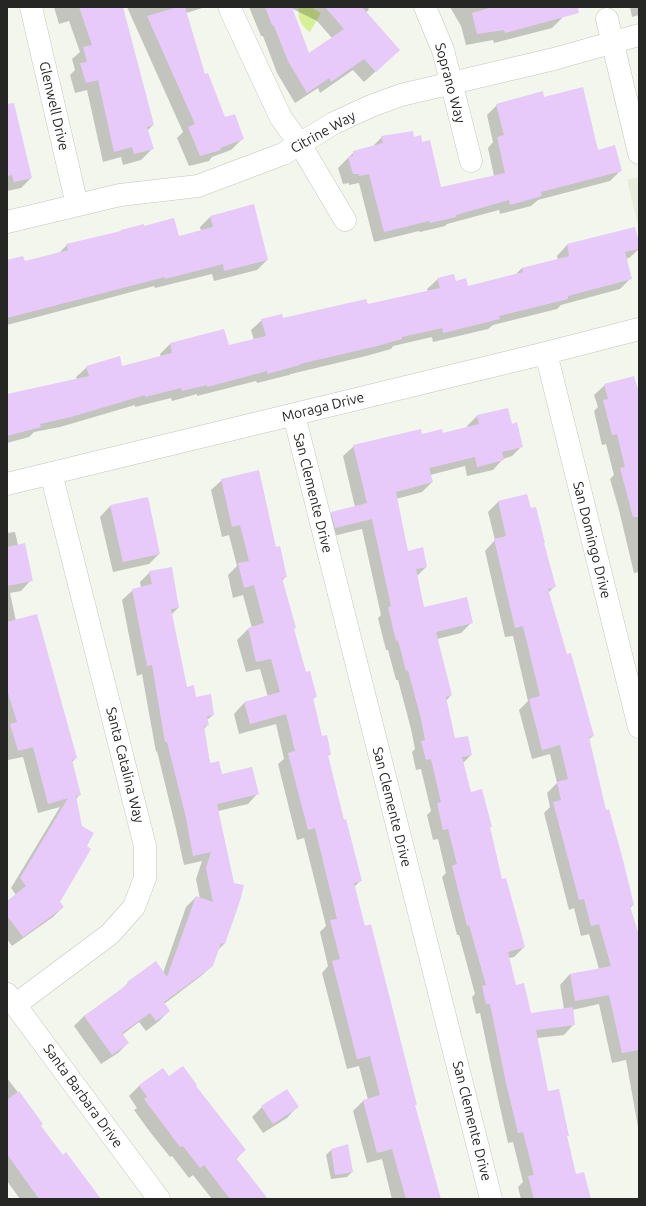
<!DOCTYPE html>
<html>
<head>
<meta charset="utf-8">
<style>
  body { margin:0 }
  #map { position:relative; width:646px; height:1206px; overflow:hidden; background:#f3f6ed; font-family:Ubuntu,sans-serif }
  canvas { display:block }
  .frame { position:absolute; inset:0; border:8px solid #262724; pointer-events:none }
</style>
</head>
<body>
<div id="map">
<canvas width="646" height="1206"></canvas>
<div class="frame"></div>
</div>
<script>
const c = document.querySelector('canvas').getContext('2d');
c.lineJoin = 'round';
function fill(path, color) { c.fillStyle = color; c.fill(path, 'evenodd'); }
function strokePath(path, color, width, dash) { c.strokeStyle = color; c.lineWidth = width; c.lineCap = dash ? 'butt' : 'round'; c.setLineDash(dash || []); c.stroke(path); }
function write(font, color, halo, rows, align = 'center') {
  c.font = font + ' Ubuntu,sans-serif'; c.lineWidth = 3; c.setLineDash([]); c.textBaseline = 'middle'; c.strokeStyle = halo; c.fillStyle = color; for (const [text, x, y, turn = 0] of rows) {
    c.save(); c.translate(x, y); c.rotate((+turn || 0) * Math.PI / 180); c.textAlign = isNaN(turn) ? turn : align; if (halo) c.strokeText(text, 0, 0); c.fillText(text, 0, 0); c.restore();
  }
}
fill(new Path2D(`
  M639,177V229L627,180Z`), '#e7ecdc');
fill(new Path2D(`
  M299,7H310L321,13L310,32C301,26 297,18 299,7Z`), '#d7f096');
fill(new Path2D(`
  M54,7H122L153,125L147,131L152,149L141,160L123,165L121,157L103,162L87,90L75,93L70,75L75,70L72,59L80,52L69,21L59,24Z
  M127,7H206L186,13L204,76L224,118L242,139L231,150L212,157L209,161L189,166L177,138L183,132Z
  M249,7H367L369,9L366,13L387,61L364,82L353,70L320,93L318,88L295,103L277,73L263,36H261ZM291,8L317,21L332,38L308,54Z
  M450,7H561L563,17L552,28L494,43L493,40L466,45L461,26Z
  M630,7H639V15L632,17Z
  M543,98L597,151L620,171L610,181L538,200L531,206L500,214L499,210L447,224L445,226L420,232L419,231L374,242L359,183L349,185V183L343,184L338,168L354,152L372,147L382,137L414,138L421,143L441,188L494,176L488,148L493,142L487,115L497,105Z
  M7,101L11,118L31,178L21,188L7,191Z
  M210,217L267,260L257,270L214,281L212,274L155,288L154,286L7,325V261L24,262L58,254L67,245L120,232L121,230L143,227L178,238L201,231L200,227Z
  M634,229L639,249L629,258L625,259L630,279L620,289L561,305L557,309L493,325L488,329L433,342L432,337L393,346L391,349L366,356L291,374L289,375L257,383L256,381L197,396V394L172,401L171,398L135,407V405L60,427L34,432L29,437L7,443V395L77,380L76,377L87,367H122L161,357L160,354L170,344L224,331L228,347L254,340L251,330L262,320H282L367,306L428,291L427,289L438,279L455,282L468,287L515,275L522,268L558,260L557,256L567,245Z
  M605,385L639,388V572L634,573L619,510L610,479L614,475L606,444L602,445L594,411L598,407L594,395Z
  M477,416L511,425L522,446L512,456L503,459L493,470L467,476L465,466L430,475L432,482L422,492L396,499L407,552L426,567L416,577L423,608L472,622L461,633L437,639L451,695L446,701L454,739L471,755L463,763L470,793L489,828L501,880L524,947L514,957L509,958L515,986L530,1014L564,1009L560,985L570,974L599,969L589,934L581,936L574,908L569,910L544,813L550,807L547,793L557,783L550,754L532,759L519,710L528,701L513,636L505,637L485,551L495,540L488,512L498,502L527,495L530,509L543,543L555,586L548,593L566,655L593,736L588,740L606,811L633,905L630,908L639,939V1127H638L626,1060L612,1063L599,1004L572,1010L574,1024L564,1035L537,1038L547,1093L568,1135L566,1138L575,1175L588,1199H521L518,1187L523,1182L513,1142L508,1143L497,1094L480,1013L476,1014L472,997L475,994L459,935H457L442,877L446,873L438,839L433,840L427,815L431,811L421,769L416,770L412,752L415,749L411,729L398,680H396L388,650H386L378,618L381,615L362,529L325,538L322,523L332,513L355,507L343,456L354,446L421,435L442,434L468,428L467,426Z
  M222,480L276,548L286,576L282,581L293,629L306,674L316,696L312,700L321,738L330,754L327,757L344,821L361,880L354,887L364,927L416,1104L414,1106L440,1199H392L382,1159L367,1163L353,1111L363,1101L368,1100L359,1066L347,1069L322,973L328,966L320,932L326,926L304,838L297,840L278,764L284,759L276,724L239,734L234,714L244,703L268,697L260,669L246,672L237,640L248,629L252,628L243,595L233,598L228,575L237,566L229,535L222,537L211,490Z
  M110,506L159,554L149,564L113,572L100,517Z
  M15,532L18,545L31,580L21,591L10,593L16,621L76,758L72,762L80,794L76,799L59,902L63,907L53,917L12,946L7,939V902L16,895L11,888L60,807L38,813L23,757L8,760L7,757V533Z
  M150,572L178,608L171,615L186,688L195,698L213,715L207,720L208,724L204,729L210,764L222,776L258,793L248,804L218,811L233,884L224,944L217,951L212,966L201,976L164,1004L169,1011L159,1021L146,1031L139,1022L122,1035L128,1043L118,1053L101,1064L74,1026L84,1016L120,991L128,983L163,973L186,907L196,897L200,899L196,879L202,861L184,865L176,829L157,751L156,752L142,674L137,676L122,600L133,590L141,588L140,582Z
  M163,1069L169,1077L195,1086L245,1150L236,1159L267,1199H212L193,1175L189,1178L172,1156L170,1157L150,1132L134,1110L137,1108L129,1096L139,1086Z
  M7,1078L42,1124L40,1126L63,1156L99,1199H20L7,1181Z
  M262,1107H297L287,1118L263,1133L252,1117Z
  M331,1150L352,1172L347,1177L331,1179L326,1155Z`), '#0003');
fill(new Path2D(`
  M79,7H123L154,125L147,127L154,149L134,154L132,147L114,152L98,80L86,83L80,63L87,62L83,47L92,45Z
  M178,7H185L205,74L208,73L225,117L235,114L244,139L220,148L221,150L200,156L188,127L195,124L147,16Z
  M265,7H292L309,53L344,29L325,7H362L400,50L376,72L364,59L331,82L329,78L307,93L288,61L274,26L272,25Z
  M493,7H578L579,13L505,33L504,30L477,34L472,13Z
  M583,87L598,150L615,145L622,171L541,192L542,196L510,205L509,200L456,215V217L430,223L429,221L384,232L369,174L359,176V174H353L348,157L353,156V151L383,143L381,136L413,131L414,137L421,135L422,142L430,140L441,187L505,173L497,137L504,135L496,104L543,91L544,97Z
  M14,103L32,178L14,182L12,175L7,176V104Z
  M254,204L268,260L224,271L223,264L165,279V277L7,318V260L23,256L25,261L68,250L66,244L121,231V230L144,224V226L174,218L179,236L213,227L210,216Z
  M635,227L639,242V249L625,252L632,279L568,296V299L499,316L500,319L443,333L442,328L402,337V339L377,346L300,364V365L267,374V371L207,387V385L182,391L181,388L145,397V395L71,417L40,424L41,427L7,436V394L89,376L86,366L120,356L122,366L172,353L170,343L224,329L229,345L266,336L261,319L282,314L283,318L366,299L368,304L440,288L437,278L454,274L456,281L466,278L468,286L523,272L522,268L569,256L567,244Z
  M634,376L639,393V517H633L620,468L625,467L617,434L612,435L603,400L608,399L604,384Z
  M508,408L512,424L517,422L523,447L502,452L504,460L477,467L475,457L429,468L433,482L396,492L408,551L423,547L427,567L416,569L424,607L467,597L473,623L436,632L452,695L446,697L455,738L468,736L472,755L462,757L471,792L482,789L492,827H490L502,879L506,878L525,947L508,952L516,985L524,983L531,1013L573,1007L575,1025L536,1030L548,1091L559,1089L569,1136H567L576,1174L584,1172L591,1199H534L528,1176L534,1175L523,1132L518,1133L506,1083L490,1004H486L482,986L486,985L469,925L467,926L452,866L457,864L448,829L443,830L437,803L441,802L431,759L426,760L421,741L425,740L421,719L408,670L406,671L398,640L396,641L388,607L391,606L372,519L335,528L331,512L367,503L353,445L421,429L422,434L442,429L443,433L479,424L477,415Z
  M259,470L276,547L280,546L287,577L282,578L296,628L294,629L306,672L310,671L317,697L313,698L322,736L327,735L331,754L328,755L344,820L346,819L362,881L354,883L365,926L371,924L417,1105H415L441,1199H406L392,1149L377,1153L363,1100L380,1095L370,1056L357,1059L332,961L340,959L330,920L337,919L315,828L308,830L288,753L295,751L286,714L250,724L244,702L280,692L271,659L256,662L248,628L264,623L254,585L244,588L238,563L249,561L240,525L232,527L221,479Z
  M527,494L531,508L536,507L545,543H544L556,587L548,589L567,654L571,653L594,736L589,737L606,810L609,809L623,860L634,905L630,906L639,935V1050L622,1053L609,995L575,1001L570,974L611,966L599,924L591,926L584,899L579,900L553,802L561,800L557,782L568,779L560,745L542,750L529,699L540,696L523,626L515,628L494,539L506,536L498,501Z
  M148,497L160,554L123,562L110,505Z
  M25,543L33,581L7,586V547Z
  M172,567L179,608L171,609L187,687L194,685L196,697L211,694L214,715L207,716L209,725L204,726L210,763L219,761L222,774L252,767L259,794L217,804L234,883L244,885L240,901L225,944L221,943L213,966L164,1002L170,1011L156,1021L150,1013L122,1033L129,1043L112,1055L84,1016L128,984L127,982L156,961L167,977L196,896L213,902L206,868L211,852L193,856L186,818L167,742H165L152,665L147,666L132,589L152,584L149,571Z
  M37,614L77,758L72,760L81,795L76,796L82,826L94,833L87,846L91,849L60,902L64,907L23,937L7,916V901L26,886L20,878L68,798L48,804L33,747L18,751L10,724L17,722L7,690V622Z
  M183,1066L197,1085L196,1086L246,1150L236,1158L268,1199H230L204,1165L200,1168L183,1146L180,1147L144,1099L147,1097L139,1085L163,1068L169,1076Z
  M287,1089L299,1107L273,1124L261,1106Z
  M19,1091L43,1124L41,1126L63,1155L66,1152L101,1199H39L7,1154V1100Z
  M348,1144L353,1172L335,1175L331,1149Z`), '#e7caf9');
const minor = new Path2D(`
  M31,7L77,205
  M425,7L443,50L471,161
  M230,9L281,118L300,144L345,220
  M607,19L639,153
  M7,222L120,195L198,186L283,154L334,123L371,106L401,95L554,59L639,35
  M546,353L639,727
  M294,415L491,1199
  M7,484L546,353L639,329
  M7,994L159,1199
  M15,1005L110,934L134,907L145,878V846L51,473`);
strokePath(minor, '#c3c6bd', 23);
strokePath(minor, '#fff', 22);
write('14px', '#262724', '#fff', [
  ["Soprano Way",450,83,75],
  ["Glenwell Drive",54,106,77],
  ["Citrine Way",323,132,-29],
  ["Moraga Drive",323,407,-14],
  ["San Clemente Drive",313,493,76],
  ["San Domingo Drive",592,540,76],
  ["Santa Catalina Way",125,765,76],
  ["San Clemente Drive",392,807,76],
  ["Santa Barbara Drive",83,1096,54],
  ["San Clemente Drive",472,1121,76]
]);
</script>
</body>
</html>
